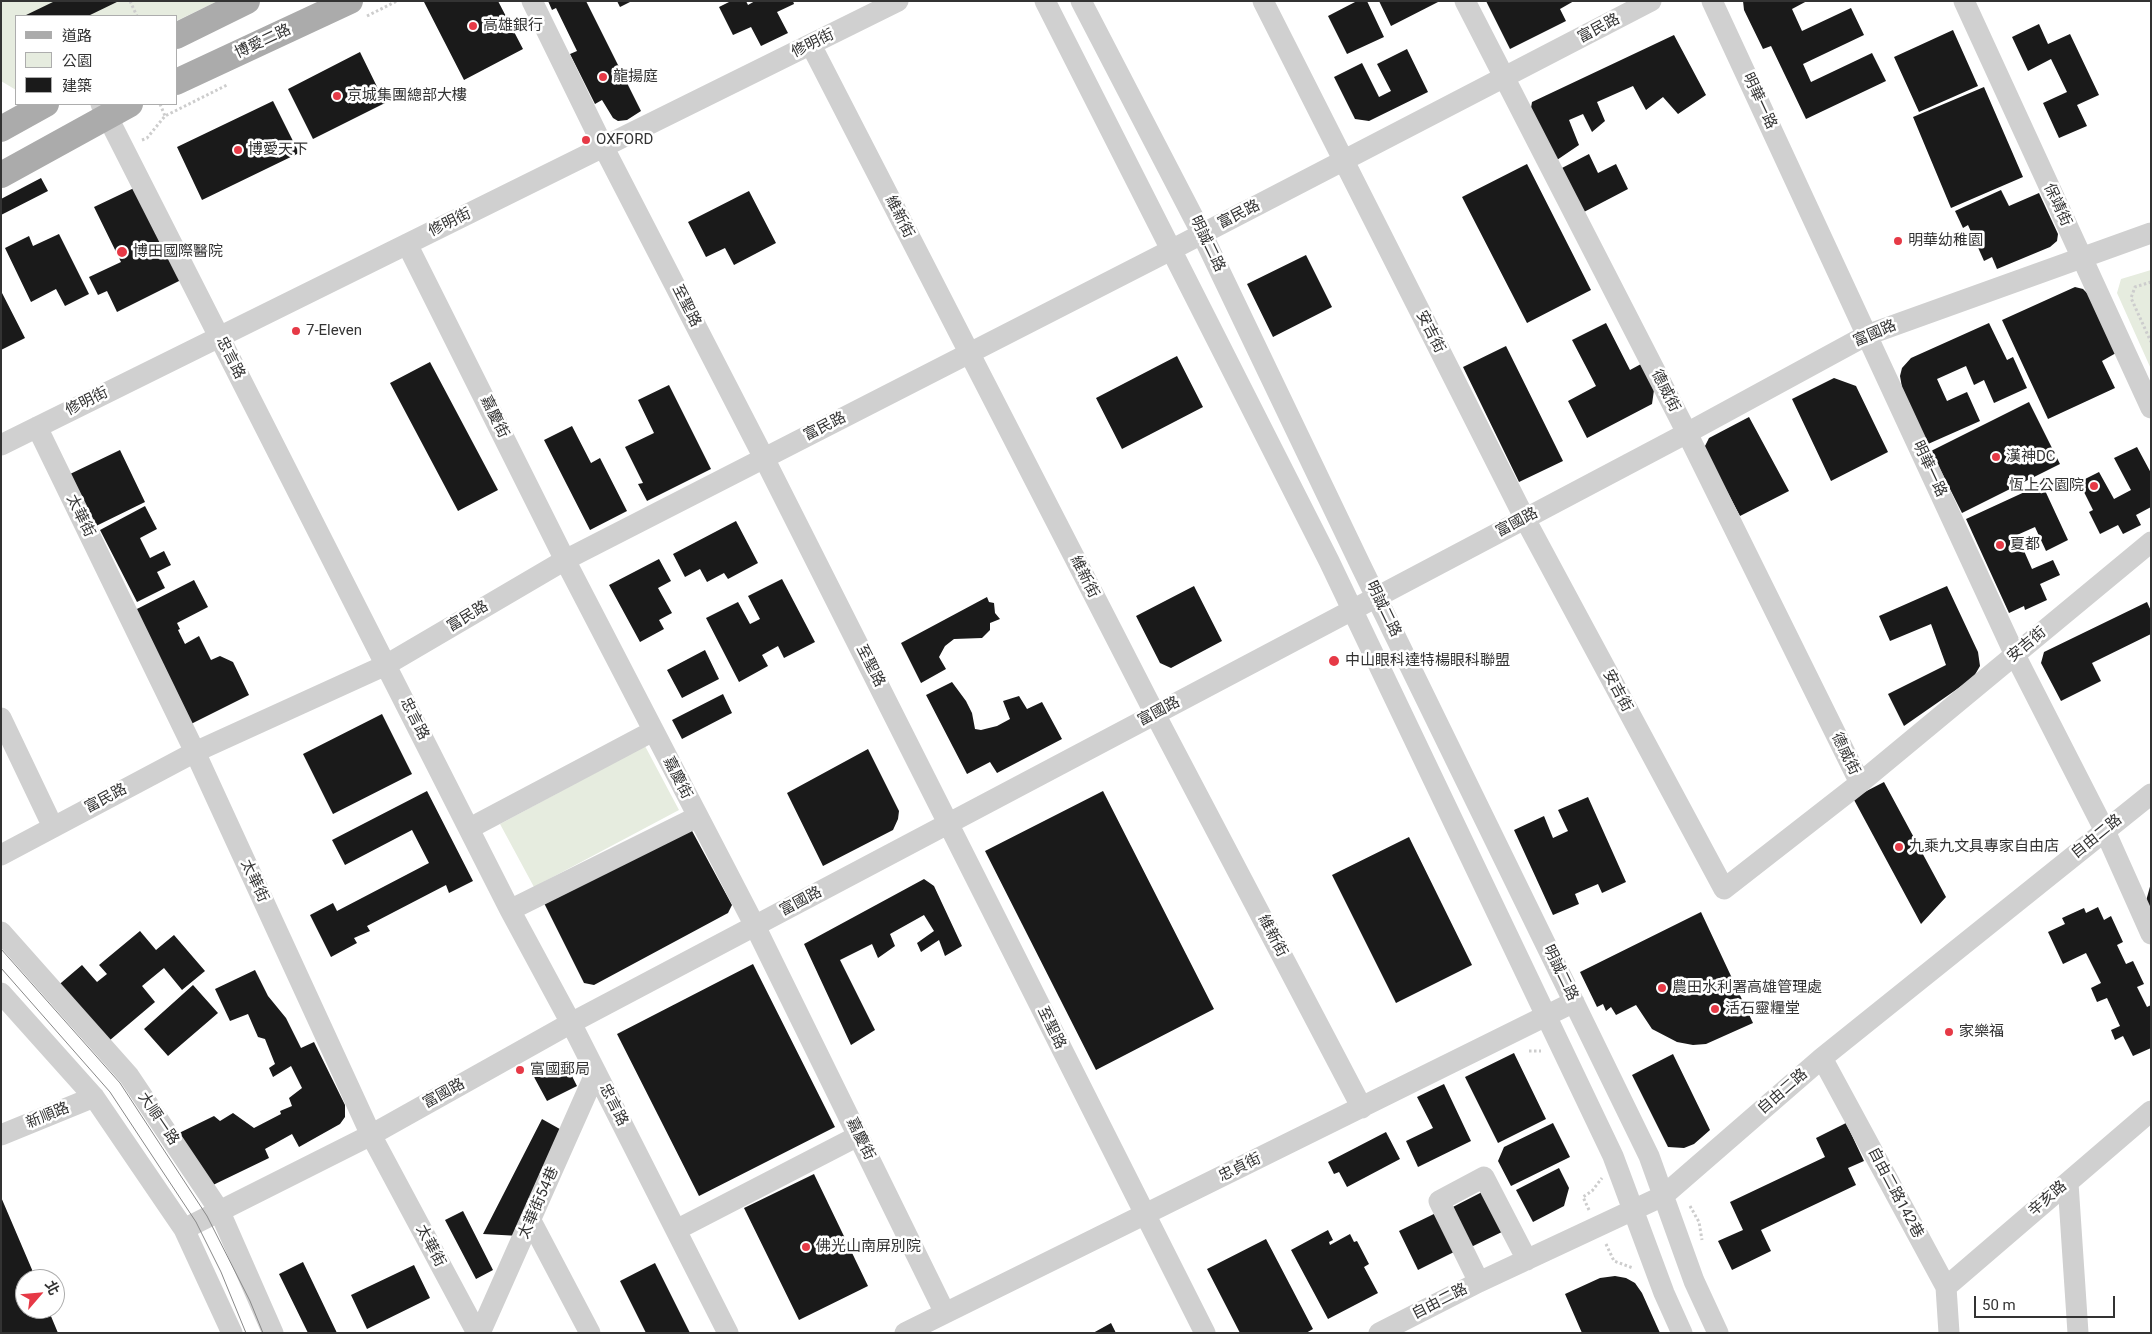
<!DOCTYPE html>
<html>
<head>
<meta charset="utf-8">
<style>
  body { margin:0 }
  #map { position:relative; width:2152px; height:1334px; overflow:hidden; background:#fff; font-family:Roboto,"Noto Sans TC",sans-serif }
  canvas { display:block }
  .frame { position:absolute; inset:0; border:2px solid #333; pointer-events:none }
  .legend { position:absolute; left:15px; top:15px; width:162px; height:90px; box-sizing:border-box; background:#fff; border:1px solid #adadad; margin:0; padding:6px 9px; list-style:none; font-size:15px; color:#333 }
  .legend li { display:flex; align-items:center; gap:10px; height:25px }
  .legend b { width:25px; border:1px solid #adadad }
  .north { position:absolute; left:15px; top:1269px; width:50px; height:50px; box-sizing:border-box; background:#fff; border:1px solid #adadad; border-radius:50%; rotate:63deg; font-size:14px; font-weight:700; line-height:20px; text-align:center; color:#333 }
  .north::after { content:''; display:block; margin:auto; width:18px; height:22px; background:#e63946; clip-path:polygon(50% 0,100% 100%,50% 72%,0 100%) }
  .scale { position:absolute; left:1974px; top:1296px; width:141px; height:22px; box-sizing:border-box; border:2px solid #333; border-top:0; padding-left:6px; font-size:15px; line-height:18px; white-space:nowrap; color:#333; -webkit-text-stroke:4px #fff; paint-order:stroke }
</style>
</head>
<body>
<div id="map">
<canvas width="2152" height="1334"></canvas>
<div class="frame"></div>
<ul class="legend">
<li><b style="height:6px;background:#ababab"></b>道路</li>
<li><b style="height:14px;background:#e6ecdf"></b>公園</li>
<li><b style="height:14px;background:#1a1a1a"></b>建築</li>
</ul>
<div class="north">北</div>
<div class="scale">50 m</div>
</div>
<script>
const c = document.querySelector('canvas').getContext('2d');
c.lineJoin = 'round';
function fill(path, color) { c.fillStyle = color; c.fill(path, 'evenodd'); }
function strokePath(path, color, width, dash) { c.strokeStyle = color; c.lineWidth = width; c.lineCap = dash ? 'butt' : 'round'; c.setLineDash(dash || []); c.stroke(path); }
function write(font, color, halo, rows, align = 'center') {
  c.font = font + ' Roboto,"Noto Sans TC",sans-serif'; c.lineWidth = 5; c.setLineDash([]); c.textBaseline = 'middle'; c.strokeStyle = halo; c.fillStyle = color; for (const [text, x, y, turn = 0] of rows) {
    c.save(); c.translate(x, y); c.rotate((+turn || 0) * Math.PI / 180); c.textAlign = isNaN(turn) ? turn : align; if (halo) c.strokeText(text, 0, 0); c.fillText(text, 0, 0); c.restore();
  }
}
fill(new Path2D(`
  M1,1H218L176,21V16H16V90L1,81Z
  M2151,270V369L2117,293L2121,279Z
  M645,746L679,810L534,887L500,824Z`), '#e6ecdf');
fill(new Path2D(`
  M55,1H119L88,16H24Z
  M427,1H498L523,49L464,80L424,2Z
  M548,1H586L641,111L627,120L618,121L613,118L602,100L595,104L570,54L577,51L556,8L552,10Z
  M617,1H632L620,7Z
  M731,1H746L748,5L755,1H793L794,4L777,12L788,33L761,46L751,27L733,35L719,7Z
  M1357,1H1367L1384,37L1347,54L1328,16Z
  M1379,1H1440L1391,26Z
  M1486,1H1574L1560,9L1566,21L1510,49Z
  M1743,1H1807L1792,9L1802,31L1851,8L1864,35L1803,64L1811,82L1872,53L1886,81L1806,119L1771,46L1763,49L1744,10Z
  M2039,24L2048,44L2070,34L2099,95L2077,105L2087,126L2059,138L2043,103L2067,92L2051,59L2028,71L2012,37Z
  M1953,30L1978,86L1919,112L1894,57Z
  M1674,35L1706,95L1678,114L1663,97L1646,110L1633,86L1597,102L1605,121L1592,132L1583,114L1569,120L1579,145L1554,162L1530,114L1532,102Z
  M1407,49L1428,92L1369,121L1355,119L1334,77L1362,63L1379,97L1391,91L1377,64Z
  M360,52L385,103L313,139L288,89Z
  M1984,87L2023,177L1951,208L1913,117Z
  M273,101L299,153L202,200L177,147Z
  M1589,154L1598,173L1616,164L1628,189L1582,213L1560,169Z
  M1527,164L1591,290L1527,323L1462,197Z
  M41,178L48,191L1,215V199Z
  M134,188L181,280L117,312L107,291L98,295L89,277L121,262L94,207Z
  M2001,190L2009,206L2039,193L2058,234L2057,241L2050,247L1997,269L1992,257L1984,261L1968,225L1963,228L1955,211Z
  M749,191L776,243L734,265L725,248L706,257L688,222Z
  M59,234L89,294L65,306L56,289L31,302L5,248L29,236L33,246Z
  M1306,255L1332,307L1273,337L1247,284Z
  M2075,287L2083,289L2090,296L2116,353L2102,361L2115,388L2048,419L2002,320Z
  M1,291L25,338L1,350Z
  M1606,323L1630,370L1641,364L1654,390L1652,404L1587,438L1568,401L1596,386L1572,340Z
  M1989,323L2007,360L2013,357L2027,388L1994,403L1984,380L1974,385L1966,366L1937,379L1947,401L1967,392L1980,421L1928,444L1903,393L1900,376L1902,368L1911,358Z
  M1506,346L1563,461L1519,482L1463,367Z
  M1177,356L1203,407L1122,449L1096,398Z
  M430,362L498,490L458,511L390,383Z
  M1834,378L1856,386L1888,452L1831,481L1792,399Z
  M669,385L711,469L647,501L638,484L643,483L625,447L654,433L638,400Z
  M2029,402L2060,464L1962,513L1931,451Z
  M1749,417L1789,491L1740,516L1704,448L1709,438Z
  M572,426L591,463L600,458L627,511L590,530L544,440Z
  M2137,447L2151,473V507L2136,515L2141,525L2123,534L2118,525L2100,534L2089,512L2093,510L2079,482L2099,472L2114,499L2131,490L2114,458Z
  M120,450L145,502L94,527L68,475Z
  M2042,484L2068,540L2046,551L2035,527L2017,535L2032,569L2053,560L2060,575L2040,584L2047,600L2025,610L2024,606L2009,613L1966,519Z
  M145,506L157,529L140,538L150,558L164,551L171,565L157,572L165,588L137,602L100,530Z
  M736,521L758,563L728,579L724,573L707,582L700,569L685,577L673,554Z
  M659,559L671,581L658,588L672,613L659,620L664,629L640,642L609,585Z
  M782,579L815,642L784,658L778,646L762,655L768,666L739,682L706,618L738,602L750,624L760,619L748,596Z
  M194,580L208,607L177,623L180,629L178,630L185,644L199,636L211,660L220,656L233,662L249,695L191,724L129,613Z
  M1194,586L1222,641L1171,668L1160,663L1136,616Z
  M1947,586L1978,652L1980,666L1973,678L1904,726L1888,694L1946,665L1931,624L1890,641L1879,616Z
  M987,597L989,602L994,603L995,613L1000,619L990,623V630L982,638L954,639L945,646L939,657L946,669L921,683L901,643Z
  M2147,602L2151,611V634L2092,663L2101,681L2061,701L2041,663L2044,652Z
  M705,650L719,679L682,698L667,670Z
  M952,682L966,701L972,713L975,729L981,730L997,726L1010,719L1003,701L1019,696L1027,709L1042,702L1062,739L997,773L990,762L967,774L926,695Z
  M723,694L732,713L682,739L672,720Z
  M382,714L412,774L333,814L303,754Z
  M868,749L899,811L898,819L893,830L823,866L787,793Z
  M1884,782L1946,897L1921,924L1853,798Z
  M427,791L473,881L449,893L446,885L367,926L370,931L354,938L357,943L331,957L310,915L333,903L337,911L429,863L412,830L345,865L332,840Z
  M1103,791L1214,1009L1096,1070L985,851Z
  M1588,797L1626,882L1602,893L1598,884L1575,894L1579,904L1553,915L1514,830L1544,816L1553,838L1568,831L1558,810Z
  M691,829L732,905L728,913L594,985L584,983L544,903Z
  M1409,837L1472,965L1396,1003L1332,875Z
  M924,879L934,886L962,946L945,956L939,940L921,952L917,943L934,931L924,915L890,934L895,946L878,958L872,944L840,960L875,1030L851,1045L804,944Z
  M2151,883V910L2146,901Z
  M2098,907L2104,920L2111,916L2123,942L2117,945L2126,964L2133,961L2144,984L2137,987L2147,1007L2151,1005V1048L2133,1056L2123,1036L2115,1040L2111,1030L2120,1026L2107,998L2097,1002L2091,988L2101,983L2086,953L2063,964L2048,932L2065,924L2062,918L2084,908L2086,913Z
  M1701,912L1753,1023L1706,1044L1693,1045L1677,1042L1652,1029L1636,1005L1616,1015L1611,1007L1606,1011L1603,1004L1597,1007L1580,972Z
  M140,931L156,950L174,935L205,971L182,990L164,968L142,986L155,1002L103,1046L55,988L82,965L97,982L107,974L99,965Z
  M753,964L835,1127L699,1196L617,1034Z
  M255,970L268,996L286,1018L301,1048L314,1042L345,1105V1117L340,1124L299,1147L292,1134L265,1149L269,1158L213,1185L177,1134L214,1116L220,1121L233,1113L254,1128L281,1114L280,1111L292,1106L289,1098L302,1088L291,1066L273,1077L269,1068L275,1064L265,1039L258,1037L248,1014L230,1021L215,989Z
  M193,985L218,1013L168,1056L144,1029Z
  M1514,1053L1546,1119L1498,1143L1465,1077Z
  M1673,1054L1710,1130L1694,1144L1684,1148L1668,1147L1632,1075Z
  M552,1068L572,1076L577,1086L547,1101L534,1077Z
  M1444,1084L1471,1141L1418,1167L1406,1141L1433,1128L1417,1097Z
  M542,1119L574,1137L520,1236L483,1234Z
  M1553,1123L1570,1157L1511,1186L1498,1161L1504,1147Z
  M1846,1123L1864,1161L1848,1168L1856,1185L1761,1230L1771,1251L1732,1270L1718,1241L1743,1230L1730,1202L1825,1157L1816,1138Z
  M1386,1132L1400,1159L1347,1187L1339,1172L1334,1174L1328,1162Z
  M1559,1168L1569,1188L1564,1206L1533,1222L1516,1190Z
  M814,1174L868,1286L799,1320L744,1208Z
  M1486,1190L1506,1230L1469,1248L1449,1209Z
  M1,1197L36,1279H25V1309H48L58,1333H1Z
  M463,1211L493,1270L476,1279L445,1220Z
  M1440,1211L1458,1250L1418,1270L1399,1231Z
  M1328,1230L1333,1240L1329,1242L1330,1245L1350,1234L1354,1242L1357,1241L1369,1264L1364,1267L1378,1293L1328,1319L1291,1250Z
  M1266,1239L1313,1329L1306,1333H1240L1207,1269Z
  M303,1262L337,1333H308L279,1274Z
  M655,1263L690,1333H646L620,1281Z
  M414,1265L430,1298L367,1329L351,1295Z
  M1615,1276L1626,1278L1635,1283L1642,1293L1660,1333H1582L1565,1294L1600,1278Z
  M1111,1323L1116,1333H1093Z`), '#1a1a1a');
strokePath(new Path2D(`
  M130,1L137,16
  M367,16L397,1
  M160,104L165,116
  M142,140L147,138L165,116L227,85
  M2151,282L2135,287L2131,298L2151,342
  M1529,1051H1541
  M1690,1206L1699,1222L1702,1240
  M1589,1210L1583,1197L1592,1191L1602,1178
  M1606,1244L1614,1261L1633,1268`), '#cdcdcd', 3, [2.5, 2.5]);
strokePath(new Path2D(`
  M532,1L603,146L764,458L1205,1333
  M1045,1L1329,561L1613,1156L1664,1293L1682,1333
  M1081,1L1202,234L1360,564L1649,1156L1694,1281L1718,1333
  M1263,1L1525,519L1724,889L1860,783L2151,542
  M1465,1L1687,433L1860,783
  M1712,1L2015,655L2105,831L2151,934
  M1964,1L2151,408
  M811,45L1155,714L1362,1108
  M101,104L510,910L571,1023L728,1333
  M407,244L565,560L755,926L945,1313
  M37,427L195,752L371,1135L477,1333
  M1,445L898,1
  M1,718L53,827
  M470,828L653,731
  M1,855L195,752L386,665L565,560L1171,250L1651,1
  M510,910L697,817
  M1,932L129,1076L219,1210L273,1333
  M1,993L94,1097L171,1210L184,1229L232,1333
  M1822,1058L1946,1287L1949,1333
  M1,1135L94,1097
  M2068,1183L2078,1333
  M531,1221L590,1333
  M184,1229L371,1135L571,1023L1687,433L1867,335L2151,233
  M676,1230L858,1136
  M1479,1282L1439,1201L1484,1177L1527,1260
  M1946,1287L2151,1111
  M480,1333L596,1072
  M905,1333L1574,1002
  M1379,1333L1479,1282L1663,1196L1822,1058L2151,794`), '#d0d0d0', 21);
strokePath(new Path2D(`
  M176,36L247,1
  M176,82L350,1
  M1,129L46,104
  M1,175L130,104`), '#ababab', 26);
strokePath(new Path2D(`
  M1,949L120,1083L207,1216L250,1301L263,1333
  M1,968L110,1092L196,1222L221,1272L246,1333`), '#888', 1);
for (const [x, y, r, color] of [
  [473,26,5,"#e63946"],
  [603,77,5,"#e63946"],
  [337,96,5,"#e63946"],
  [586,140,5,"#e63946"],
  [238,150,5,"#e63946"],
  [1898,241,5,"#e63946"],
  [122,252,6,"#e63946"],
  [296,331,5,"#e63946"],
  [1996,457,5,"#e63946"],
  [2094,486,5,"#e63946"],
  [2000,545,5,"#e63946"],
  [1334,661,6,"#e63946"],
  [1899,847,5,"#e63946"],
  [1662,988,5,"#e63946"],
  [1715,1009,5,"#e63946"],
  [1949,1032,5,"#e63946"],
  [520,1070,5,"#e63946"],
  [806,1247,5,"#e63946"]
]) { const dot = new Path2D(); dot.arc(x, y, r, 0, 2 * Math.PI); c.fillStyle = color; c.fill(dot); strokePath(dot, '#fff', 2); }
write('15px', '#333', '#fff', [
  ["高雄銀行",483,26],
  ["龍揚庭",613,77],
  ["京城集團總部大樓",347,96],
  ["OXFORD",596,140],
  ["博愛天下",248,150],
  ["明華幼稚園",1908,241],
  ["博田國際醫院",133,252],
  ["7-Eleven",306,331],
  ["漢神DC",2006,457],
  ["恆上公園院",2084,486,"right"],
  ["夏都",2010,545],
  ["中山眼科達特楊眼科聯盟",1345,661],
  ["九乘九文具專家自由店",1909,847],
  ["農田水利署高雄管理處",1672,988],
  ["活石靈糧堂",1725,1009],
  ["家樂福",1959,1032],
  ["富國郵局",530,1070],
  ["佛光山南屏別院",816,1247]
], 'left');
write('15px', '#333', '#fff', [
  ["富民路",1599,29,-28],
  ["博愛二路",263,42,-25],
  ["修明街",813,44,-26],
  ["明華一路",1759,101,65],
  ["保靖街",2057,205,65],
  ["富民路",1239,215,-27],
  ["維新街",899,217,63],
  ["修明街",450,223,-26],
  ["明誠二路",1207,244,64],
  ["至聖路",686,306,63],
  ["安吉街",1430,332,63],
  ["富國路",1875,334,-23],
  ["忠言路",230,358,63],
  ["德威街",1665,391,63],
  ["修明街",87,402,-26],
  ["嘉慶街",494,417,64],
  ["富民路",825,427,-27],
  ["明華一路",1929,469,65],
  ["太華街",80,516,64],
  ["富國路",1517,523,-28],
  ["維新街",1084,577,63],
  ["明誠二路",1383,609,64],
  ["富民路",468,617,-31],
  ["安吉街",2027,645,-40],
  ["至聖路",870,666,63],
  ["安吉街",1617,691,62],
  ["富國路",1159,712,-28],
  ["忠言路",414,719,63],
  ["德威街",1845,754,64],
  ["嘉慶街",677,778,63],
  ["富民路",106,799,-28],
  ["自由二路",2097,837,-39],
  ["太華街",254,881,65],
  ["富國路",801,902,-28],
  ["維新街",1272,936,62],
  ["明誠二路",1560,973,64],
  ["至聖路",1051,1028,64],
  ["自由二路",1783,1092,-41],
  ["富國路",444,1094,-29],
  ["忠言路",613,1105,63],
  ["新順路",48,1116,-22],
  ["大順一路",158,1119,56],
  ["嘉慶街",860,1139,64],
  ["忠貞街",1240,1168,-26],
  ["自由二路142巷",1895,1193,62],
  ["辛亥路",2048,1199,-41],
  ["太華街54巷",539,1203,-66],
  ["太華街",430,1246,62],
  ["自由二路",1440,1302,-27]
]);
</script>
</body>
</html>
